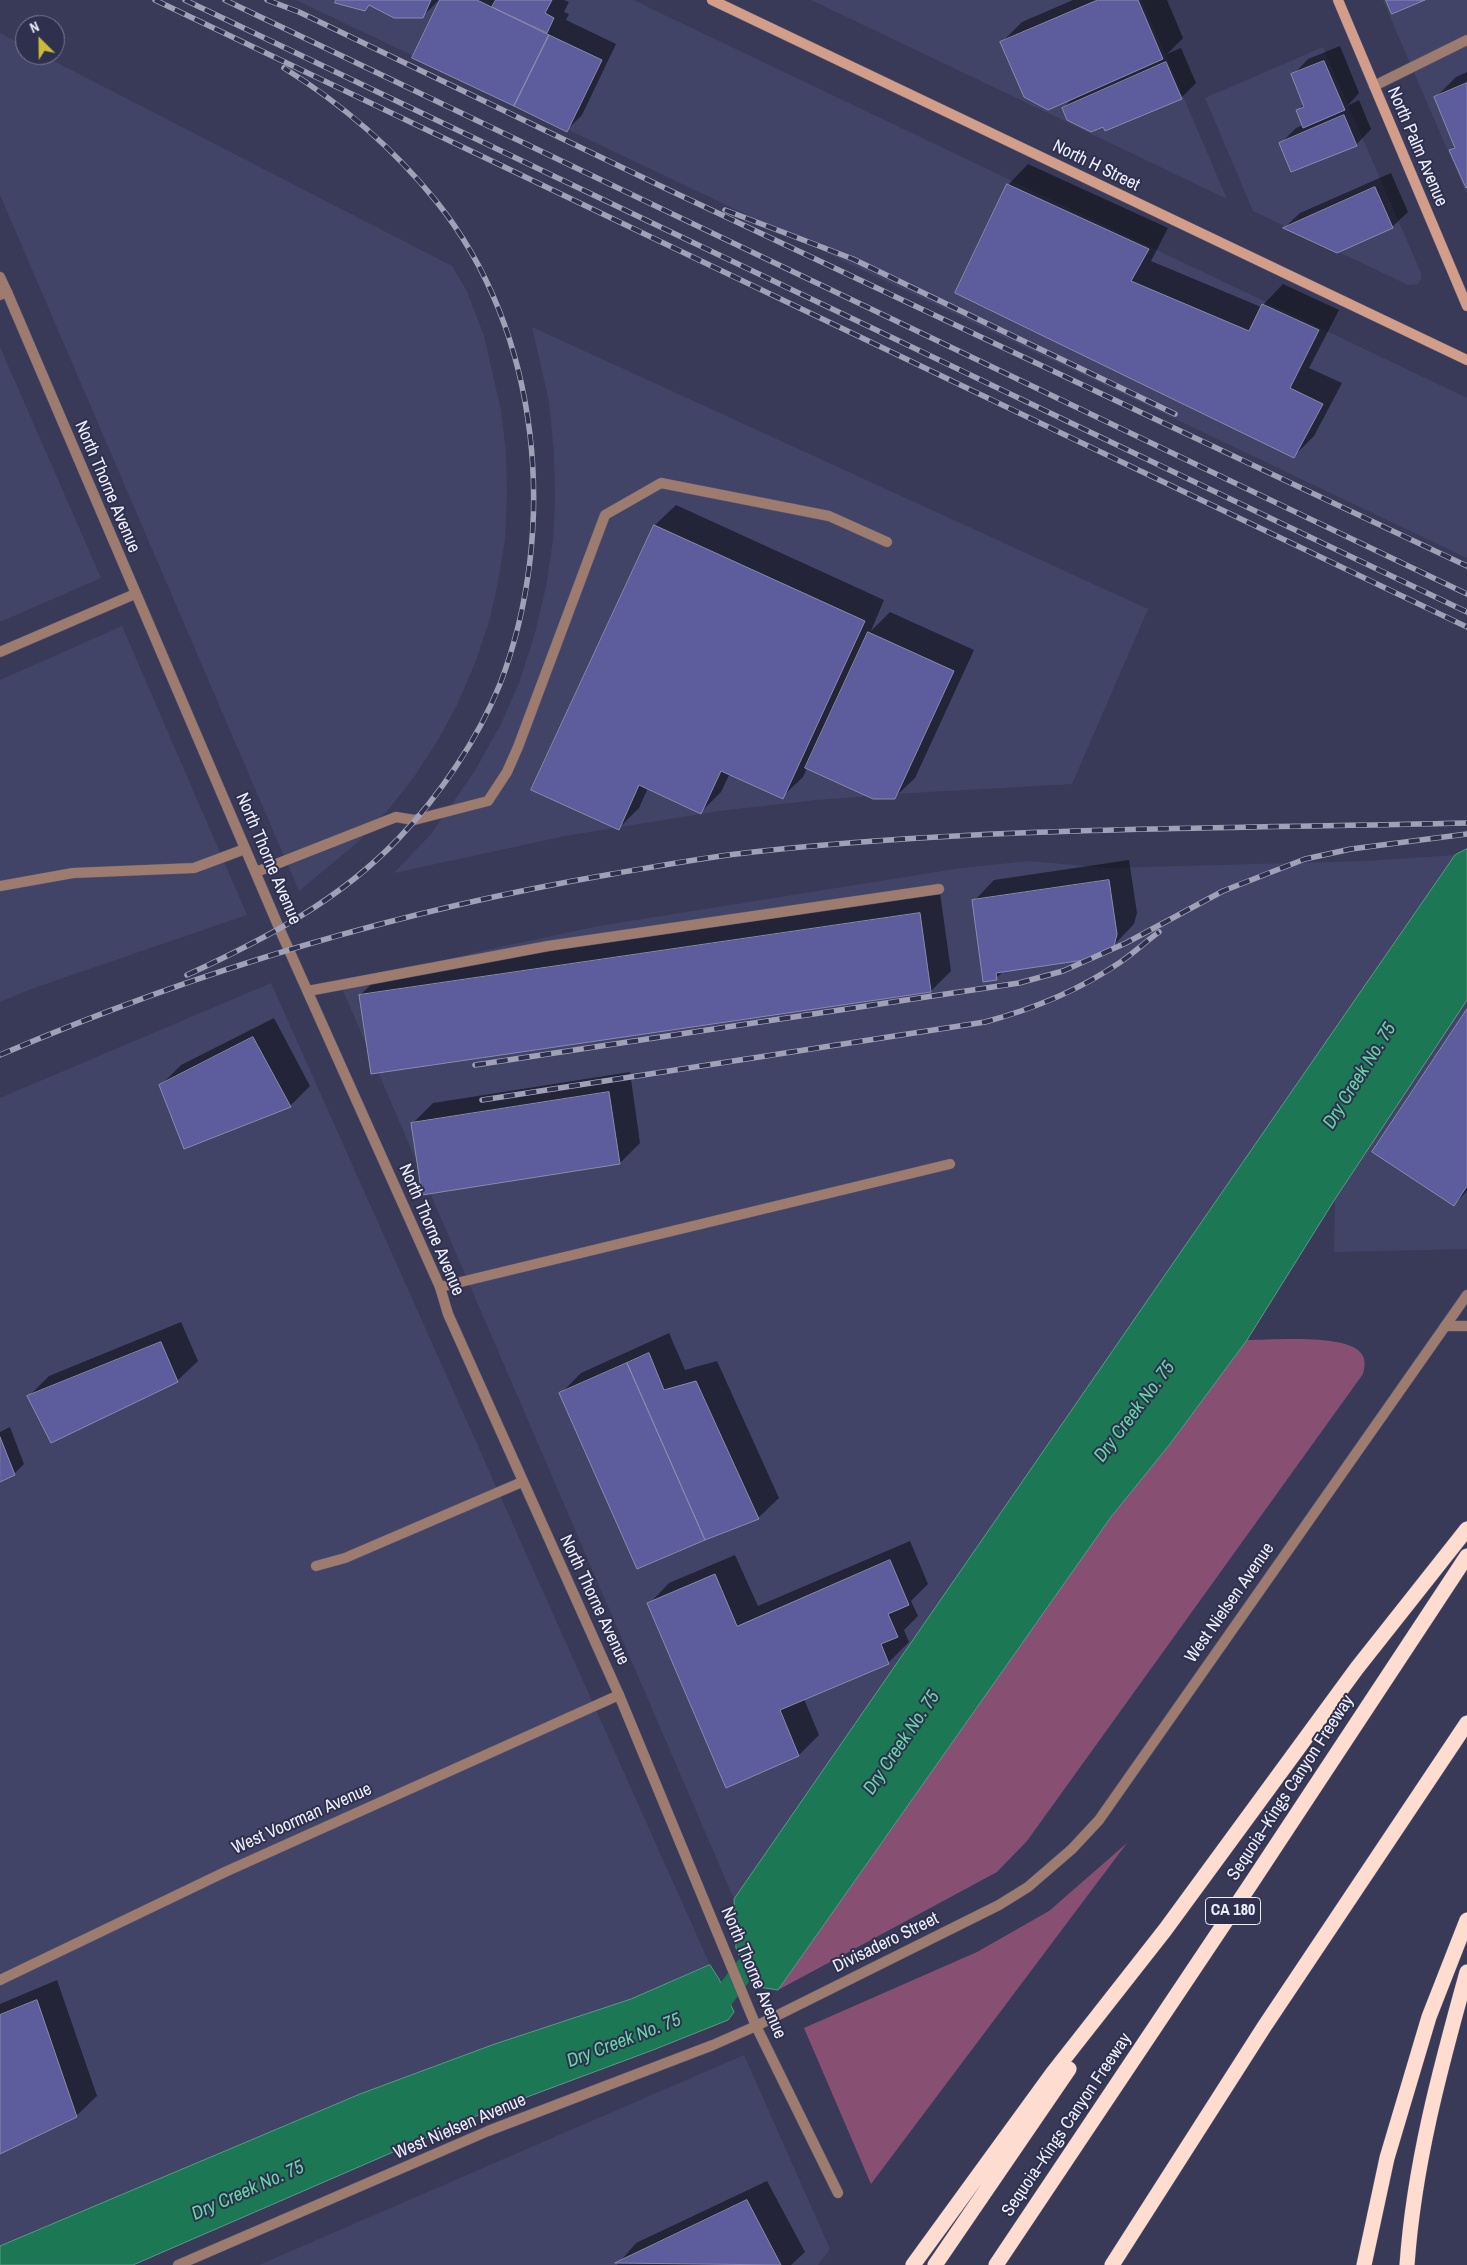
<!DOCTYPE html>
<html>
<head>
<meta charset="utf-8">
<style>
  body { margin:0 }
  #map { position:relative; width:1467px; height:2265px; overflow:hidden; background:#393a58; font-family:"Archivo Narrow",sans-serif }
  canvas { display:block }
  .north { position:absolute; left:15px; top:15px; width:50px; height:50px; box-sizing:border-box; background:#2f304d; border:1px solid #7b7c94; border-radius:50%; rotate:337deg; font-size:14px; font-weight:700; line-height:20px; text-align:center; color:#edeffe }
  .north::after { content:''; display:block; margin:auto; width:18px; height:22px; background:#c9ba3a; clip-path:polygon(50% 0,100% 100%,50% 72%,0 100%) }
</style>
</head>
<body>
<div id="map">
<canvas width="1467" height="2265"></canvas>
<div class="north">N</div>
</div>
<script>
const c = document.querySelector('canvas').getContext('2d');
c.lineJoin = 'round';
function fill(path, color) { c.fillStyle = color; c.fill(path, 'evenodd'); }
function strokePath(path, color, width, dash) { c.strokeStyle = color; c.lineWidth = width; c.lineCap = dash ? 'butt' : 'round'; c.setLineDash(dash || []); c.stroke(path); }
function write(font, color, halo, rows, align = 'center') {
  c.font = font + ' "Archivo Narrow",sans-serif'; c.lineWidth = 4; c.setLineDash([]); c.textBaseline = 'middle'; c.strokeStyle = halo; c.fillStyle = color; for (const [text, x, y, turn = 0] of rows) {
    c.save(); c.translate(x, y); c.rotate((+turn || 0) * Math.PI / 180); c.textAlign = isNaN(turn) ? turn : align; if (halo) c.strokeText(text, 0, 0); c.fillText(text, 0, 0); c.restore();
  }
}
fill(new Path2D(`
  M296,0H634L654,10L1467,398V558Z
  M811,0H1142L1227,199L1050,114Z
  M1383,0H1467V195L1400,40Z
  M0,33L25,46V55H42L452,266L467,291L484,336L501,410L506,453L507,496L505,540L498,582L489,622L475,663L457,705L438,740L414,777L389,809L359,841L299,891L0,195Z
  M1323,47L1421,273V279L1418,284L1408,285L1253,211L1205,98Z
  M532,327L1148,609L1072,784L911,793L817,800L719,811L565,836L394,873L431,834L476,769L501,724L519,683L535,633L546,587L553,540L555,504L554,452L549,402Z
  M0,347L101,578L0,622Z
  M122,626L247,915L31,989L0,1002V680Z
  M1455,855L1022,1482L734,1899L341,986L481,951L599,926L961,868L1029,861L1107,868L1367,861Z
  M271,983L710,1965L631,1999L492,2045L360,2094L0,2246V1098Z
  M1467,1000V1249L1334,1252L1335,1199Z
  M744,2055L830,2249L818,2265H259Z`), '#424467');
fill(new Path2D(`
  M1247,1340C1271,1340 1344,1334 1360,1352C1366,1358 1365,1366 1363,1374L1027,1841L997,1872L778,1990L1111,1517L1170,1444Z
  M1127,1843L871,2184L804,2028L977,1952L1049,1911Z`), '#875072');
const water = new Path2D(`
  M1467,849V1000L1335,1199L1247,1340L1170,1444L1111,1517L778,1990L752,1986L736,1948L734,1899L1455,855Z
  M710,1965L719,1979L734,2012L728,2020L653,2050L476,2116L133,2265H0V2246L360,2094L492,2045L631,1999Z`);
fill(water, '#1b7754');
strokePath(water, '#5a9b87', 1);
fill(new Path2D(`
  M338,0H439L423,16L370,4L365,10Z
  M441,0H564L569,2L564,12L569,14L566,20L616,44L582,115L567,130Z
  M1073,0H1167L1183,38L1167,54L1181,48L1196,83L1181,98L1104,126L1063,108L1074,97L1002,42L1022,22Z
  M1340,46L1359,93L1347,106L1359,100L1371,129L1356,145L1281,143L1296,128L1303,125L1297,111L1304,104L1293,75L1308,59Z
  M1467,72V186L1450,150L1456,145L1436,97L1456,77Z
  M1028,164L1168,228L1151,261L1261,307L1283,284L1339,310L1309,368L1342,383L1314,436L1294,456L1008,185Z
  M1391,173L1408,212L1392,227H1285L1300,213Z
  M676,505L884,600L871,631L890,612L974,650L915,778L894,798L807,768L803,777L782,797L730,773L721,792L701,812L648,788L639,808L618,829L533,790L655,525Z
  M1129,860L1137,913L1134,924L1114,945L1004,971L996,978L974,901L994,880Z
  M940,893L951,971L931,991L360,995L381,975Z
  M1467,1011V1191L1454,1205Z
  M274,1018L310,1086L290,1106L161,1085L181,1065Z
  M630,1072L640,1143L620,1163L413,1123L433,1103Z
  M181,1322L198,1361L177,1381L29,1396L49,1376Z
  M669,1333L685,1370L717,1361L779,1498L758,1518L561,1393L581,1373Z
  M10,1427L24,1464L14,1474L0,1481V1432Z
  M910,1541L928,1584L911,1601L918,1616L904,1630L909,1642L888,1663L804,1699L819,1735L799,1755L649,1604L669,1583L735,1555L758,1606Z
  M57,1980L97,2096L76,2116L0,2153V2004Z
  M767,2181L805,2252L791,2265H617L636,2243Z`), '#0007');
strokePath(new Path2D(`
  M702,2011L721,2000L763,1946`), '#1b7754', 22);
const building = new Path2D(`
  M336,0H431L423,18H394L369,5L365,11L335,3Z
  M440,0H477L549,35L514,106L412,58Z
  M496,0H552L545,13L554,18L547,33L492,7Z
  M1098,0H1138L1163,59L1048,110L1024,97L1000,42Z
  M1386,0H1425L1392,14Z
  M549,35L602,60L567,132L514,106Z
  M1324,61L1345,110L1303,128L1296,110L1304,107L1291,74Z
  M1166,62L1182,99L1105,131L1103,127L1091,132L1067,120L1062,108Z
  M1467,83V187L1466,188L1449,150L1455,148L1434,97Z
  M1344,115L1357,146L1291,172L1279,143Z
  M1007,184L1149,249L1131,281L1249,331L1262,304L1319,330L1290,388L1323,404L1294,458L955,293Z
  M1375,187L1393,228L1337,253L1283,228Z
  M654,525L865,621L783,799L721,771L701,814L639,785L619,830L531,790Z
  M868,632L954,671L895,799H873L805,768Z
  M1109,880L1117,934L1114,946L1084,960L996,973L997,980L983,982L972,900Z
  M920,913L931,992L371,1074L359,995Z
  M1467,1009V1186L1454,1206L1372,1152Z
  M253,1037L291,1107L184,1149L159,1085Z
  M609,1092L620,1164L422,1195L411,1123Z
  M161,1342L178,1382L51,1443L27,1396Z
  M649,1353L664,1390L696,1381L759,1519L705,1540L627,1363Z
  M627,1363L705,1540L637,1569L559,1393Z
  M0,1437L15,1475L0,1482Z
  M890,1560L909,1605L888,1614L898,1637L881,1644L889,1664L780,1710L799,1756L726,1788L647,1603L715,1574L737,1626Z
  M37,2000L77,2117L0,2154V2015Z
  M747,2200L781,2265L615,2263Z`);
fill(building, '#5d5c9c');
strokePath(building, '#898bad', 1);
const service = new Path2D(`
  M1374,86L1467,40
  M256,872L396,817L414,820L488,801L507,772L518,747L605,515L661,483L829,516L887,542
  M0,886L73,873L194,868L245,849
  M308,991L548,946L939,889
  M440,1287L950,1164
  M316,1566L345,1558L522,1482`);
const minor = new Path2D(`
  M0,277L7,292
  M0,652L135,594
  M0,1980L225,1872L619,1695
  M756,2026L838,2193`);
const tertiary = new Path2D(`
  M0,295L7,292L280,930L440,1287L448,1314L619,1695L756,2026
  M1445,1326H1467
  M178,2265L488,2131L713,2045L756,2026L999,1905L1028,1887L1072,1849L1099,1820L1467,1295`);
const secondary = new Path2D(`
  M712,0L1467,360
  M1338,0L1467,306`);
const motorway = new Path2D(`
  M913,2265L1052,2074L1165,1930L1357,1668L1467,1529
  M935,2265L1069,2069
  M996,2265L1252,1882L1467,1556
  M1112,2265L1264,2027L1467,1723
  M1364,2265L1387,2158L1429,2017L1467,1920
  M1407,2265C1414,2165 1440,2069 1467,1972`);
strokePath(service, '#565773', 11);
strokePath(minor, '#565773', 11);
strokePath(tertiary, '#565773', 11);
strokePath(secondary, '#565773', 11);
strokePath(motorway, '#565773', 16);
strokePath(service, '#9d7c6f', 10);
strokePath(minor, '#9d7c6f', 10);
strokePath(tertiary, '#9d7c6f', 10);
strokePath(secondary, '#d29e8a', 10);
strokePath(motorway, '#feddd0', 15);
const rail = new Path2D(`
  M155,0L1467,627
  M185,0L1467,612
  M225,0L1467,594
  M267,0L299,12L671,191L1467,566
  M725,210L853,259L1175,414
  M187,975C265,939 339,901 399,838C440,795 478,739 500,684C559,530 542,332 436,201C393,148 342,104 284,68
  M0,1055C196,971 401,910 612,874C659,866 706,857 753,852C990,826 1229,829 1467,823
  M475,1065L1019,983L1063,971L1126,943L1223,891L1305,859L1351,849L1467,834
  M482,1100L985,1022C1033,1009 1078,991 1119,963C1133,954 1145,942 1159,932`);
strokePath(rail, '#a0a1b7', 5.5);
strokePath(rail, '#2f304d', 4, [11]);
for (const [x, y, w] of [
  [1233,1911,55]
]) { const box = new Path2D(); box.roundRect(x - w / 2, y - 13.5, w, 27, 4); c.fillStyle = '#2f304d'; c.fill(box); strokePath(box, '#edeffe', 1); }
write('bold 16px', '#edeffe', null, [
  ["CA 180",1233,1911]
]);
write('18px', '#edeffe', '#2f304d', [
  ["North Palm Avenue",1417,147,67],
  ["North H Street",1096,166,26],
  ["North Thorne Avenue",107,487,67],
  ["North Thorne Avenue",268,859,67],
  ["North Thorne Avenue",431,1230,67],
  ["North Thorne Avenue",594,1600,65],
  ["West Nielsen Avenue",1230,1603,-55],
  ["Sequoia–Kings Canyon Freeway",1291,1788,-57],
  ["West Voorman Avenue",302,1819,-24],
  ["Divisadero Street",886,1943,-26],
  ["North Thorne Avenue",753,1973,67],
  ["Sequoia–Kings Canyon Freeway",1067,2125,-56],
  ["West Nielsen Avenue",460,2127,-23]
]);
write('italic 19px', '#63d8a5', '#2f304d', [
  ["Dry Creek No. 75",1360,1076,-58],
  ["Dry Creek No. 75",1135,1412,-53],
  ["Dry Creek No. 75",902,1743,-56],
  ["Dry Creek No. 75",624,2041,-21],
  ["Dry Creek No. 75",248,2191,-24]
]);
</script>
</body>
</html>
